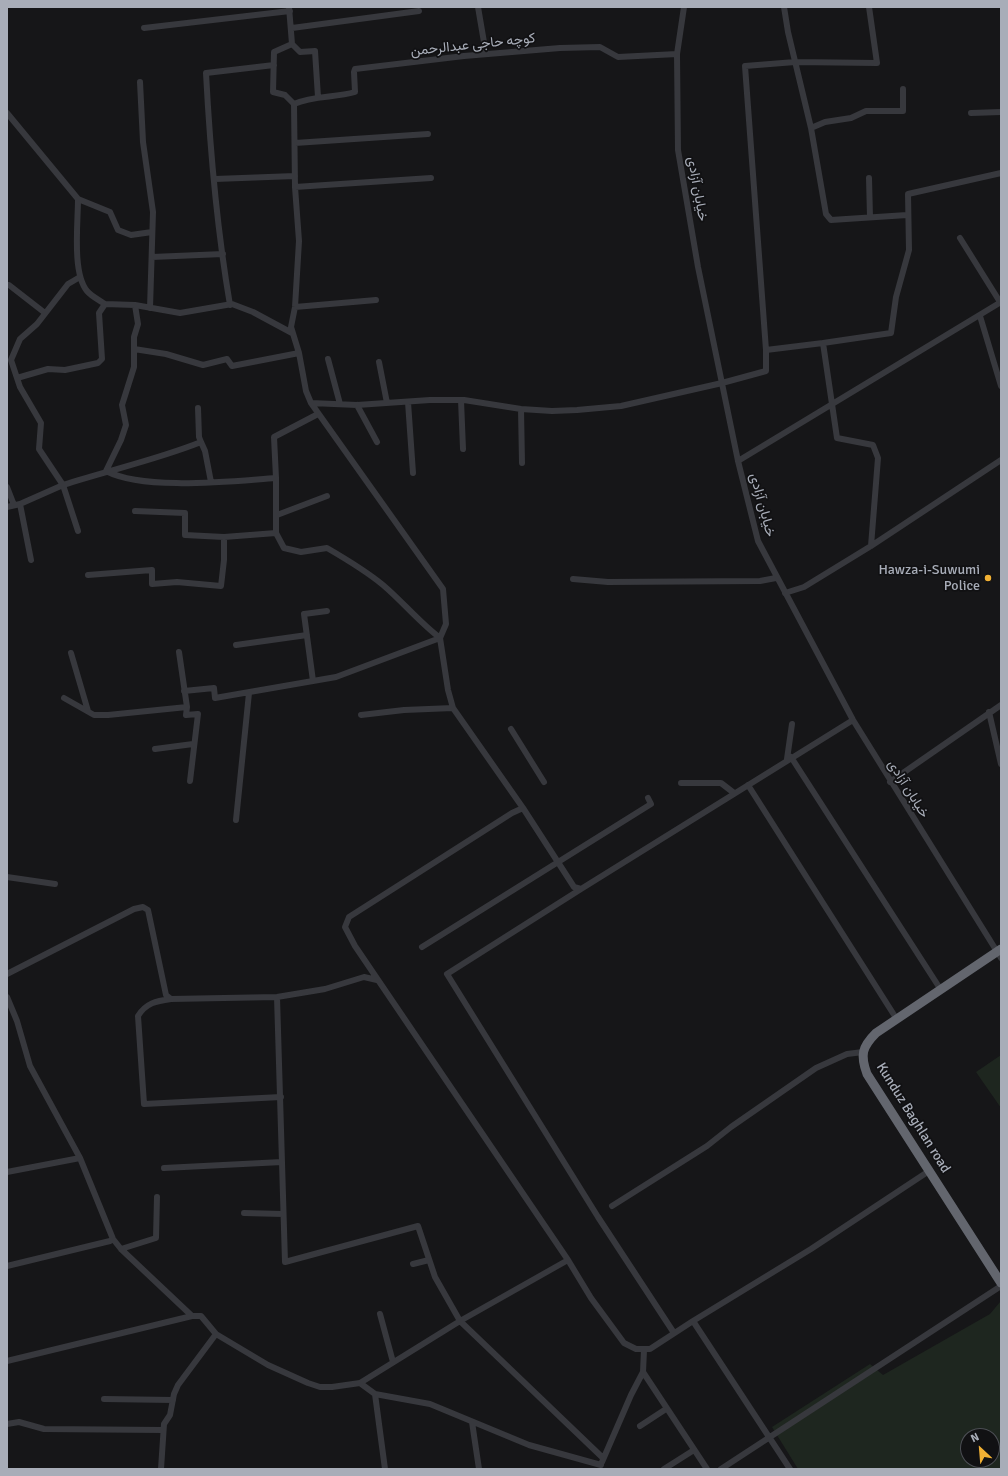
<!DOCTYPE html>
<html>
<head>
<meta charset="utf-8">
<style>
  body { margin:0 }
  #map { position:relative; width:1008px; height:1476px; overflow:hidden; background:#161618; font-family:Signika,sans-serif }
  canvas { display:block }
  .frame { position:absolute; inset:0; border:8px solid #a8adb8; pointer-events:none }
  .north { position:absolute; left:960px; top:1428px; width:40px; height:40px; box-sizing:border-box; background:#111113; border:1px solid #4d4f55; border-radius:50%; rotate:334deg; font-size:11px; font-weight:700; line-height:16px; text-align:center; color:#a8adb8 }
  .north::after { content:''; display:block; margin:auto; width:14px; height:18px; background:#f2b134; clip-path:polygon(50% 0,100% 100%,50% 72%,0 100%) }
</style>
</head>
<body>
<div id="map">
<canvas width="1008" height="1476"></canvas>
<div class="frame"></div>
<div class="north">N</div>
</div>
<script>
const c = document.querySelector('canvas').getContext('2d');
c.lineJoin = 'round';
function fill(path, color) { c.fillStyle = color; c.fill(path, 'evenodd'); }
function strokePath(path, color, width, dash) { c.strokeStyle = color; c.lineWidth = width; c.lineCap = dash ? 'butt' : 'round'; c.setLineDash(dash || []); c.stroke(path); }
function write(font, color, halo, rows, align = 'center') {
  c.font = font + ' Signika,Vazirmatn,sans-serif'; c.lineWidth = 3.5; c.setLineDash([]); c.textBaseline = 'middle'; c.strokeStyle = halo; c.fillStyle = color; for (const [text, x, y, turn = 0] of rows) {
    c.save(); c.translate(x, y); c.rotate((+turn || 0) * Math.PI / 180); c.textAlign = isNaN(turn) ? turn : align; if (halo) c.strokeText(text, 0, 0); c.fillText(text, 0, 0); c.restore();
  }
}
fill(new Path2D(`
  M1001,1055V1108L976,1072Z
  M1000,1302L1001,1469H798L772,1427L870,1364L883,1375L990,1314ZM968,1436H992V1460H968Z`), '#1e261f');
strokePath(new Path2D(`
  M289,7L292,44L274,52L273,92L285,95L294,104L295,187L299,241L295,307L291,327L299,353L306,391L311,403L443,589L446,624L440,638L448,690L453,708L523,808
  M478,7L486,54
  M684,7L677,54L678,150L698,267L738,461L758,541L853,720L1001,958
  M784,7L788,32L811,128L826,214L831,220L907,215
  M144,28L290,11
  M292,28L419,11
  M292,44L300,52L315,51L318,97
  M140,82L143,142L153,212L150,308
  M294,104C314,95 335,98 355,92L354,72L355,69L464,56L560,48L600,47L618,57L677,54
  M7,113L78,199L110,212L118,230L131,235L152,232
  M971,113L1001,112
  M811,128L825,122L851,118L866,111H903V89
  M295,143L428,134
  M869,178L870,217
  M215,179L295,176
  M295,187L431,178
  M78,199C78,223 72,273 87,291C91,296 99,300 105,304
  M960,238L1000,302
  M152,257L223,254
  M7,285H9L45,313
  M230,305C217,229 210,149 206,73L274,65
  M295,307L376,300
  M980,316L1001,386
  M823,343L891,333L896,297L909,250L908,194L1001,173
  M134,349V337L138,324L135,305
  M766,350L745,66L795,62L877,63L869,7
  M328,359L340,404
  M379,362L387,403
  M17,378L48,369L65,370L98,363L102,359L99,313L105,304L135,305L180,313L232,304L253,312L292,333
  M461,400L463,449
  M408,402L413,473
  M311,403L357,405L430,400H464L521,409L552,411L577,410L621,406L722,383L766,371V350L823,343L837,438L873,445L878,458L871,546
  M357,405L377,442
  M198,408L199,437L201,442
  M521,409L522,463
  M738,461L1001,302
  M276,478L274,437L318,414
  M7,487L14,505
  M20,504L31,560
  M7,507L20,504L63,485L39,449L41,423L20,387L11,360L20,339L37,324L68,284L80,277
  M135,511L185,513V535L224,537
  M277,515L327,496
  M78,531L63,485C109,470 156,460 201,442L205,451L211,482
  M276,533V478C231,481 145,491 106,471L121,440L126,425L122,405L134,367V349L166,354L203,365L227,359L232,366L299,353
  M88,575L152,570V584L177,582L221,586L224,560V537L276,533L284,548L301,552L327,548C346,559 366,571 383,585C403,602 419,622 440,638
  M573,579L608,582L760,581L776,578
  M785,593L804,587L871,546L1001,460
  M236,645L307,635
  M179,652L187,707L186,715L198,714L190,781
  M71,653L88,711
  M313,681L304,614L327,611
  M184,691L214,688L215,698L336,677L440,638
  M64,698L94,715H108L187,707
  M989,712L1001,764
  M361,715L404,710L453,708
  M853,720L581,889L574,887L523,808L512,813L349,917L345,927L355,946L568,1260L591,1298L624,1343L636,1349H650L693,1321L811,1249L929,1171
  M511,729L544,782
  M155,749L193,744
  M791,757L941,990
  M787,759L792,724
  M890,782L1001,705
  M681,783H721L734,793
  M748,785L896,1018
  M236,820L249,693
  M7,877L55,884
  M581,889L447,974L598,1217L674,1333
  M422,947L651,804L648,798
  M7,974L134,909L143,907L148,910L166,995L171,999L277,997L325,989L364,977L377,980
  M7,997L17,1021L30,1066L80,1158L113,1239L121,1249L192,1316H201L216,1334L268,1365L308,1383L320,1387H332L360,1383L460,1321L568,1260
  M277,997L285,1262L418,1226L435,1277L460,1321L603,1458
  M171,999C156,1001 146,1003 138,1016L144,1104L281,1097
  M164,1168L282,1162
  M7,1172L80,1158
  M612,1206L707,1146L731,1127L816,1068L847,1054L863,1052
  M244,1213L283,1214
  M121,1249L156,1238L157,1197
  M413,1264L429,1260
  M7,1266L110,1241L113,1239
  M380,1314L393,1362
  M693,1321L790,1469
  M7,1361L192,1316
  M643,1372L707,1469
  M360,1383L375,1394L430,1404L529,1445L601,1465
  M375,1394L385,1469
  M104,1399L173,1400
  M472,1422L479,1469
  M7,1424L19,1422L44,1429L163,1430
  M640,1426L666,1409
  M602,1462L631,1395L643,1372L644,1350
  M161,1469L164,1424L170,1415L174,1394L178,1385L216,1334
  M664,1469L694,1450
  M721,1469L1001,1286`), '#37383d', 6);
strokePath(new Path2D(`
  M1001,949L876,1033C862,1047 860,1055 867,1074L1001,1283`), '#63666e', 9);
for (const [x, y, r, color] of [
  [988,578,4,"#f2b134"]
]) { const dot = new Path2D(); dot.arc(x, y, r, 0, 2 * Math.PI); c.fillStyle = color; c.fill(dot); strokePath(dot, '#111113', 1.5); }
write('14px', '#a8adb8', '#111113', [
  ["کوچه حاجی عبدالرحمن",473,45,-6],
  ["خیابان آزادی",697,189,80],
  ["خیابان آزادی",762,505,75],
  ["خیابان آزادی",908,789,58],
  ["Kunduz Baghlan road",913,1118,58]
]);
write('14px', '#a8adb8', '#111113', [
  ["Hawza-i-Suwumi",980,570],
  ["Police",980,586]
], 'right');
</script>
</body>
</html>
